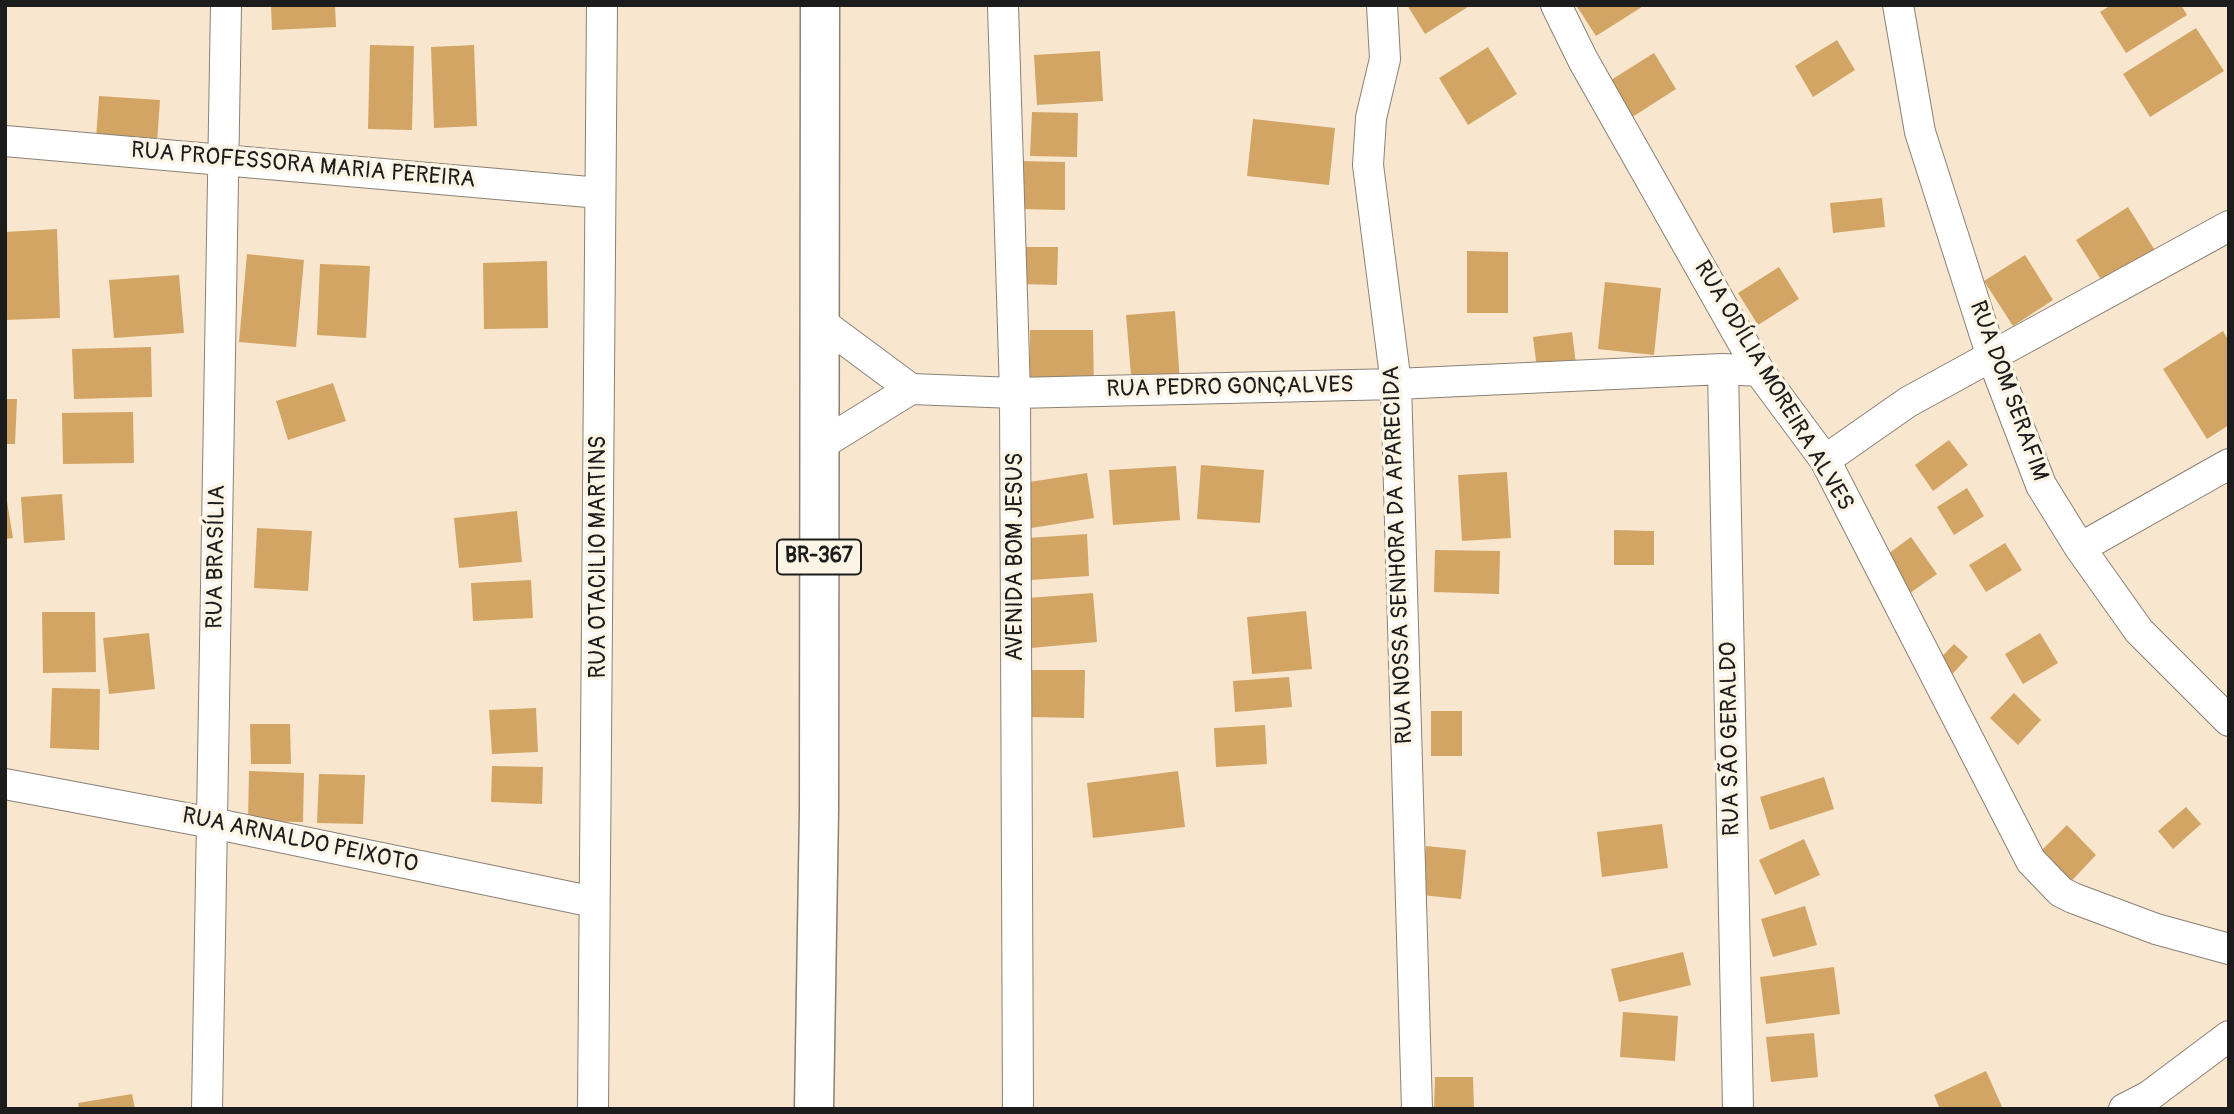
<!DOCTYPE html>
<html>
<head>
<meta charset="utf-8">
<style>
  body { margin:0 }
  #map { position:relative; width:2234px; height:1114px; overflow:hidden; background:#f8e6cf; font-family:Pangolin,sans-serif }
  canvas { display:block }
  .frame { position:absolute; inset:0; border:7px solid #1c1c1c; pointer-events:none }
</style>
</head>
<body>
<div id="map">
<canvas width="2234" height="1114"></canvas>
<div class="frame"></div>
</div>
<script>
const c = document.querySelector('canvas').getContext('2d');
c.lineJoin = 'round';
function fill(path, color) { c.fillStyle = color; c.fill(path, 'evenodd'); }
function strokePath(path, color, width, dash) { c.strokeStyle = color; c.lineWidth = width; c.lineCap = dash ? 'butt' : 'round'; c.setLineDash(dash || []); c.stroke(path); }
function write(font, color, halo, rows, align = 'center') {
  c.font = font + ' Pangolin,sans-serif'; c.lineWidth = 7; c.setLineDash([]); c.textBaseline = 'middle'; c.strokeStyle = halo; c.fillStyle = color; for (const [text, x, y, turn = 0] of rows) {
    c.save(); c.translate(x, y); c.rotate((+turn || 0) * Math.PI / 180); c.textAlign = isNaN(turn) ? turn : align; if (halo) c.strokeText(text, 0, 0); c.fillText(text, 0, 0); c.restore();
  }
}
fill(new Path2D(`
  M271,5H335L336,27L272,30Z
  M1407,5H1471L1425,34Z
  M1576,5H1645L1596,36Z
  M2111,5H2181L2187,15L2126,53L2100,12Z
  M2196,28L2224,71L2150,117L2123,74Z
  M1837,40L1855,70L1813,97L1795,66Z
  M370,45L414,46L412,130L368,129Z
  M474,45L477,126L434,128L431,47Z
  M1488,47L1517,94L1468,125L1439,78Z
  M1100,51L1103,101L1037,105L1034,55Z
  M1654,53L1676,89L1626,121L1603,85Z
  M99,96L160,100L157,143L96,139Z
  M1032,112L1078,113L1077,157L1030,156Z
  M1253,119L1335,128L1329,185L1247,176Z
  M1019,161L1065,162V210L1019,209Z
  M1882,198L1885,227L1833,233L1830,203Z
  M2128,207L2159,257L2107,289L2076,240Z
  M57,229L60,318L5,320V232Z
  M1022,247H1058L1057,285L1021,284Z
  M1467,251L1508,252V313H1467Z
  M247,254L304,260L296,347L239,342Z
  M2025,255L2053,300L2013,326L1984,281Z
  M547,261L548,328L484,329L483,263Z
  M320,264L370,266L366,338L317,335Z
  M1779,267L1799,299L1758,325L1738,293Z
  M179,275L184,333L114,338L109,280Z
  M1605,282L1661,288L1654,355L1598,349Z
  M1175,311L1180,383L1132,387L1126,315Z
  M1030,330H1093L1094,390H1030Z
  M2223,331L2229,341V425L2207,439L2163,369Z
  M1572,332L1577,373L1538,377L1533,337Z
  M151,347L152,397L74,399L72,349Z
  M333,383L346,421L288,440L276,401Z
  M5,399H17L15,444H5Z
  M133,412L134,463L63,464L62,413Z
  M1949,440L1968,465L1933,491L1915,465Z
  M1201,465L1264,470L1260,523L1197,519Z
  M1176,466L1180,520L1113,525L1109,470Z
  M1507,472L1511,538L1462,541L1458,475Z
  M1087,473L1094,518L1031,528L1023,483Z
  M1967,488L1984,516L1954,535L1937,507Z
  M5,489L13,538L5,539Z
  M62,494L65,540L24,543L21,497Z
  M517,511L522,562L459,568L454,518Z
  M257,528L312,531L308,591L254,588Z
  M1614,530L1654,531V565H1614Z
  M1087,534L1089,576L1031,580L1028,538Z
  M1911,537L1937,574L1903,598L1877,562Z
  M2005,543L2022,570L1986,592L1969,565Z
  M1435,550L1500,551L1499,594L1434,592Z
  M531,580L533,618L473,621L471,583Z
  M1093,593L1097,642L1031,648L1028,598Z
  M1306,611L1312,669L1252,674L1247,617Z
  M42,612H95L96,672L43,673Z
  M149,633L155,689L109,694L103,638Z
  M2040,633L2058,663L2023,684L2005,654Z
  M1954,644L1968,657L1946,681L1931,668Z
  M1029,670H1085L1084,718L1029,717Z
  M1289,677L1292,707L1235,712L1233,681Z
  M52,688L100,689L99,750L50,748Z
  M2014,693L2041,720L2018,745L1990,718Z
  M536,708L538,752L492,754L489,710Z
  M1431,711H1462V756H1431Z
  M250,724H290L291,764H251Z
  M1265,725L1267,764L1216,767L1214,728Z
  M492,766L543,767L542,804L491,802Z
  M249,771L304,773L303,822L248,821Z
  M1178,771L1185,827L1093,838L1087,783Z
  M319,774L365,775L363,824L317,823Z
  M1824,777L1834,809L1770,830L1760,797Z
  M2186,807L2201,824L2173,849L2158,831Z
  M1662,824L1668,868L1602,877L1597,832Z
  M2067,825L2096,855L2062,891L2031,861Z
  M1804,839L1820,875L1775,895L1759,860Z
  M1426,846L1466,850L1461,899L1421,895Z
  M1805,906L1817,945L1773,957L1761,919Z
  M1683,952L1691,985L1619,1002L1611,969Z
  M1834,967L1840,1014L1766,1024L1760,977Z
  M1623,1012L1678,1016L1675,1061L1620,1057Z
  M1814,1033L1818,1077L1771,1082L1766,1037Z
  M1986,1071L2003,1109H1940L1934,1095Z
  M1435,1077H1473L1474,1109H1434Z
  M132,1094L135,1109H79L78,1103Z`), '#d2a565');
const street = new Path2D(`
  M1003,5L1015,393L1018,1109
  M1382,5L1385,59L1371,118L1368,165L1396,384L1417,1109
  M1556,5L1583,60L1759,371L1825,460L2031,861L2061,892L2073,898L2156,929L2229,949
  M1898,5L1920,132L1991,354L2041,485L2080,548L2139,631L2229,721
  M5,141L600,193
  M818,320L911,389
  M1723,369L1738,1109
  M819,446L911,389L1015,393L1396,384L1723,369L1759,371
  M1825,460L1908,402L2229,226
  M2080,548L2229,464
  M5,784L212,823L594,902
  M207,1109L226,5
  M593,1109L602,5
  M2124,1109L2149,1096L2229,1036`);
const highway = new Path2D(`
  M814,1109L819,810L820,5`);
strokePath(street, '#8a8176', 32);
strokePath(highway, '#8a8176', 41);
strokePath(street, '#fff', 30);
strokePath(highway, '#fff', 38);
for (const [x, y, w] of [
  [819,557,84]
]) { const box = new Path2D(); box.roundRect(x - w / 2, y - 17.5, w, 35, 5); c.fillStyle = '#fcf5e5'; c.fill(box); strokePath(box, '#1c1c1c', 2); }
write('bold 21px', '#1c1c1c', null, [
  ["BR-367",819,557]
]);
write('23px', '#1c1c1c', '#fcf5e5', [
  ["RUA PROFESSORA MARIA PEREIRA",303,166,5],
  ["RUA ODÍLIA MOREIRA ALVES",1773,386,59],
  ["RUA PEDRO GONÇALVES",1230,388,-1],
  ["RUA DOM SERAFIM",2008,391,70],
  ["RUA NOSSA SENHORA DA APARECIDA",1399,555,-92],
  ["RUA BRASÍLIA",217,557,-89],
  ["RUA OTACILIO MARTINS",599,557,-90],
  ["AVENIDA BOM JESUS",1016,557,-90],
  ["RUA SÃO GERALDO",1731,739,-91],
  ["RUA ARNALDO PEIXOTO",300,841,12]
]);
</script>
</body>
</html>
